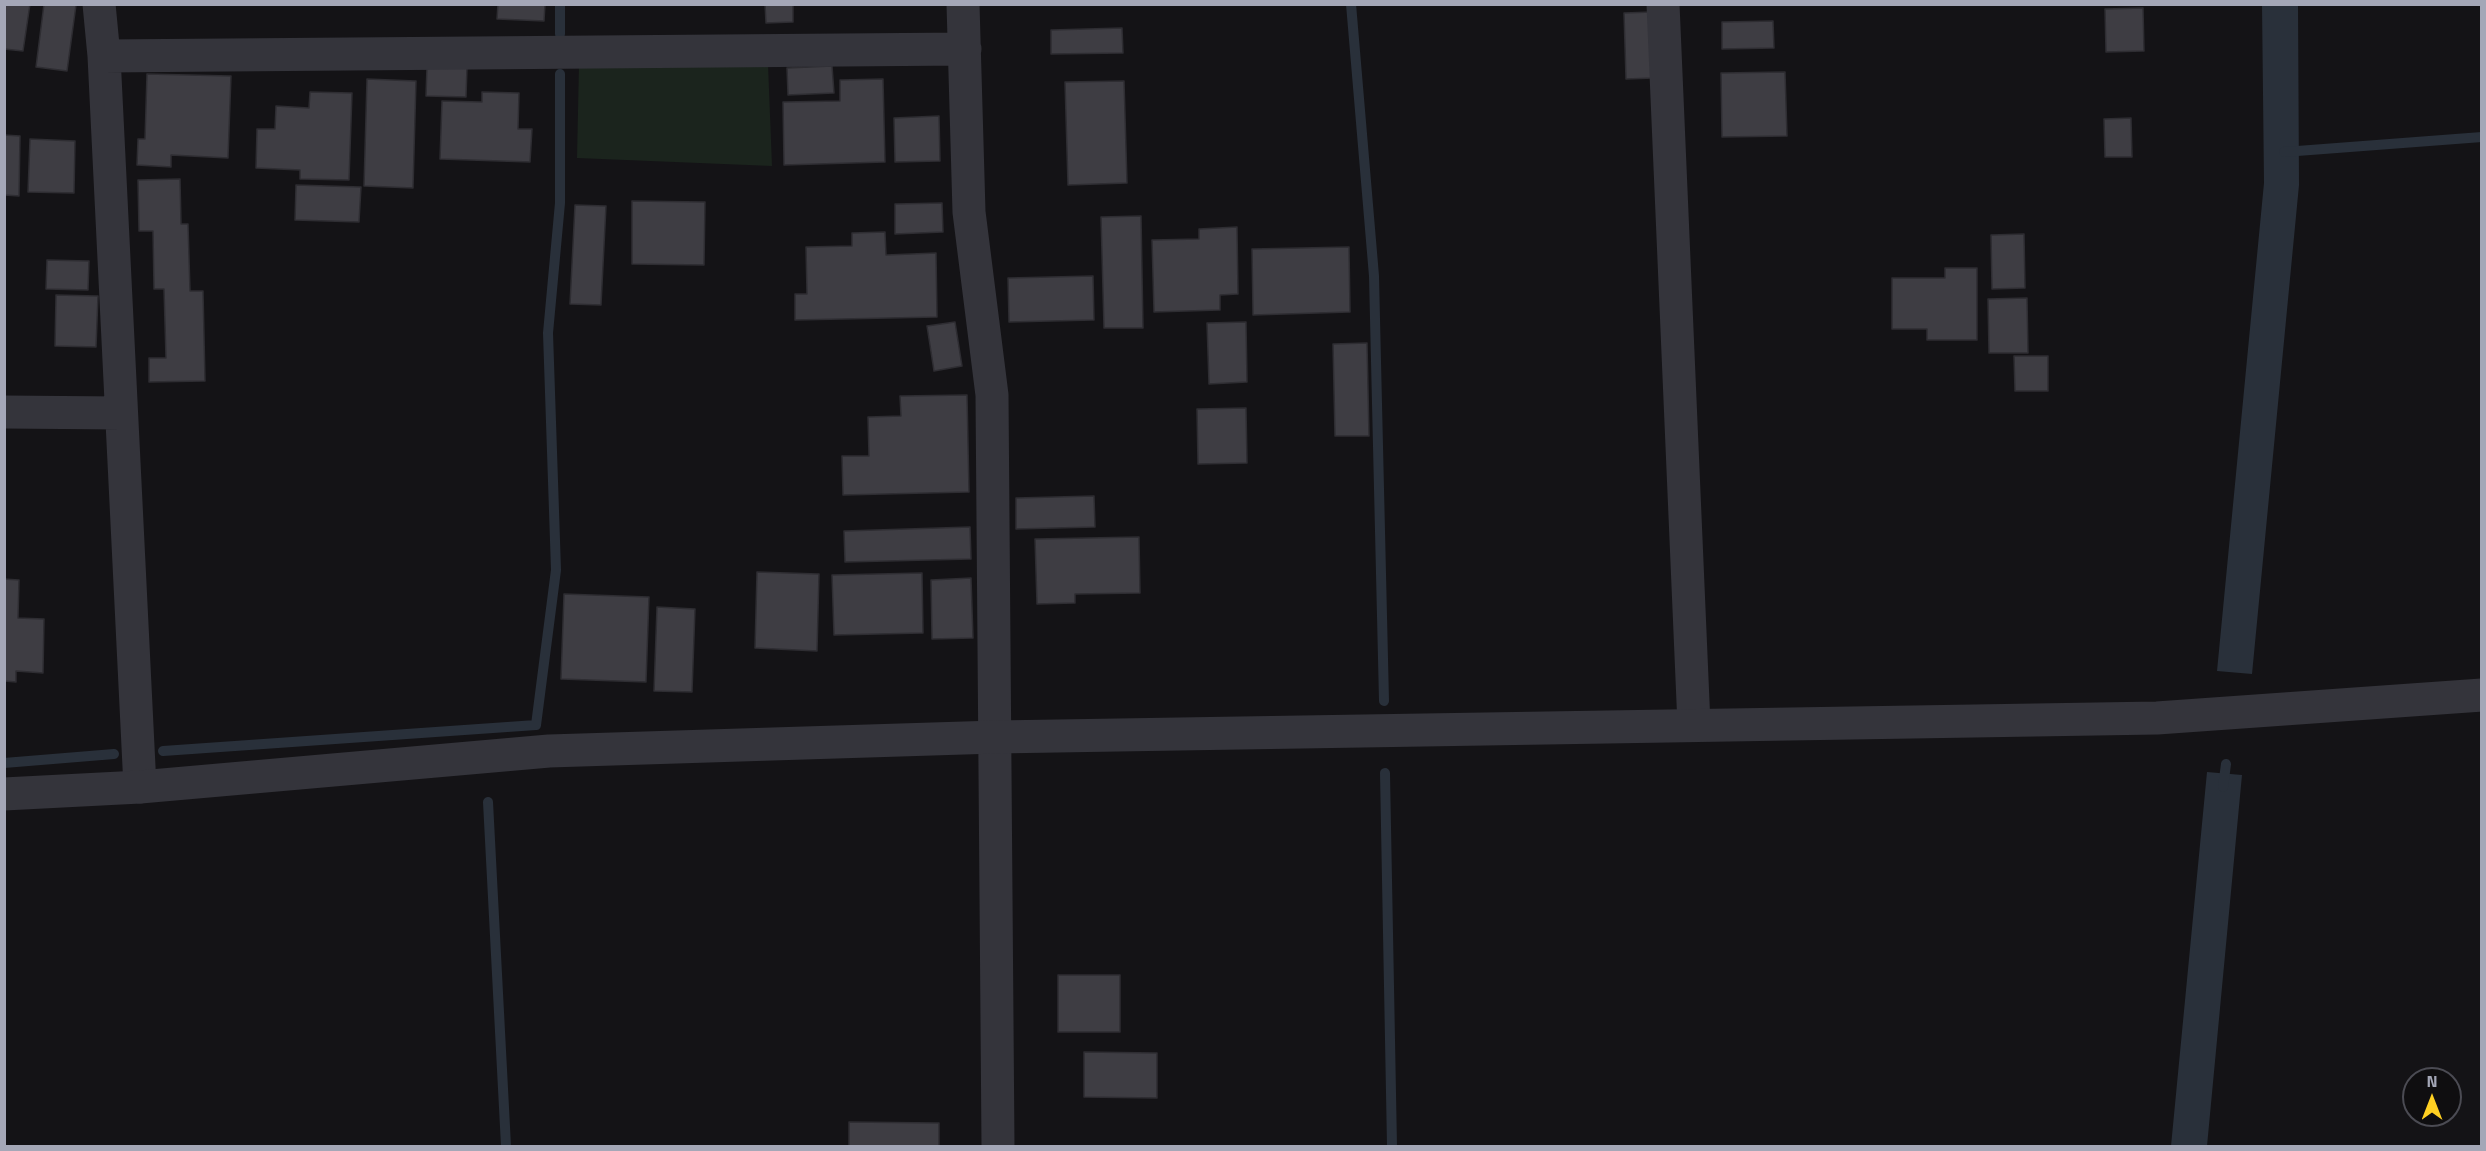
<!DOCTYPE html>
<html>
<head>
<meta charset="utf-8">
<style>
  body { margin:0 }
  #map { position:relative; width:2486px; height:1151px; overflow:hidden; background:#141316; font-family:"Titillium Web",sans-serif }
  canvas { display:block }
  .frame { position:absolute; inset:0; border:6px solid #a4a7b7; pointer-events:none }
  .north { position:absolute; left:2402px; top:1067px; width:60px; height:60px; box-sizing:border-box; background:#0f0e10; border:2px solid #4b4b53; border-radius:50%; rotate:0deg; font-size:16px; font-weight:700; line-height:24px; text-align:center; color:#a4a7b7 }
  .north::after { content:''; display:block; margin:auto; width:21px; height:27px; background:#ffd022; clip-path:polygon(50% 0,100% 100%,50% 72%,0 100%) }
</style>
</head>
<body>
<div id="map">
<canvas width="2486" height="1151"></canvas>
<div class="frame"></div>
<div class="north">N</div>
</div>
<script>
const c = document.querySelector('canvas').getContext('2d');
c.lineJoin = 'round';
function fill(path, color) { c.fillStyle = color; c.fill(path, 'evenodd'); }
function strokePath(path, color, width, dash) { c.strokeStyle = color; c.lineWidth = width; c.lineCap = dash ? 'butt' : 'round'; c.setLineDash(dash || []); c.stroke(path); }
fill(new Path2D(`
  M579,64H768L772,166L577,158Z`), '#1b241d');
fill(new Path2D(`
  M2262,5H2298L2299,185L2252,674L2217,671L2264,183Z
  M2207,772L2242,775L2207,1146H2171Z`), '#29303a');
strokePath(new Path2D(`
  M560,4V34
  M1351,4L1374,276L1384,701
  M2284,152L2482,137
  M163,751L536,725L556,570L548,333L560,203V74
  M4,763L114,754
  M1385,773L1392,1146
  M2223,787L2226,764
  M488,802L506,1146`), '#29303a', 10);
const building = new Path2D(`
  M4,4H30L23,51L4,49Z
  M44,4L76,5L67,71L36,67Z
  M498,4H545L544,21L497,19Z
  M765,4H793V22L766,23Z
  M2143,8L2144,51L2106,52L2105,9Z
  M1652,12L1654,78L1626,79L1624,13Z
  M1773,21L1774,48L1722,49V22Z
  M1122,28L1123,53L1051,54V30Z
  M427,66L467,67L466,97L426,96Z
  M832,66L834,93L788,95L787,68Z
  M1785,72L1787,136L1722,137L1721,73Z
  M147,74L231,76L228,158L171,155V167L137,165L138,139H145Z
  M367,79L416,81L413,188L364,186Z
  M883,79L885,162L784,165L783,102L840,101V80Z
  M1124,81L1127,183L1068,185L1065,82Z
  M310,92L352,93L349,180L300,179V170L256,168L257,129H275L276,106L309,108Z
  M482,92L519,93L518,129H532L530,162L440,159L442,101L482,102Z
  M939,116L940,161L895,162L894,118Z
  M2131,118L2132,157H2105L2104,119Z
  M4,135L20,136L19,196L4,195Z
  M30,139L75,141L74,193L28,192Z
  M180,179L181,224H188L190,291H203L205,381L149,382V358H166L164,289H154L153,231H139L138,180Z
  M296,185L361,187L359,222L295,220Z
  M632,201L705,202L704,265L632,264Z
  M942,203L943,232L895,234V204Z
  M575,205L606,206L601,305L570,304Z
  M1141,216L1143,328H1104L1101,217Z
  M1237,227L1238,294L1220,295V310L1154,312L1152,240L1199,239V229Z
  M885,232L886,255L936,253L937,317L795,320V294H807L806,247L852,246V233Z
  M2024,234L2025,288L1992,289L1991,235Z
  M1349,247L1350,312L1253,315L1252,249Z
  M47,260L89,261L88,290L46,289Z
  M1945,268H1977V340H1927V329H1892V278H1945Z
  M1093,276L1094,320L1009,322L1008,278Z
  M56,295L98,296L96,347L55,346Z
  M2027,298L2028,353H1989L1988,299Z
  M955,322L962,366L934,371L927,326Z
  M1246,322L1247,382L1209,384L1207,323Z
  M1367,343L1369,436H1335L1333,344Z
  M2014,356H2048V391H2015Z
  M967,395L969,492L843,495L842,456H869L868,417L901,416L900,396Z
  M1246,408L1247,463L1198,464L1197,409Z
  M1094,496L1095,527L1016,529V498Z
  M970,527L971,559L845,562L844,531Z
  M1139,537L1140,593L1075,594V603L1037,604L1035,539Z
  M757,572L819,574L817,651L755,648Z
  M922,573L923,633L834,635L832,575Z
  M971,578L973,638L932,639L931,580Z
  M4,579L19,580L18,618L44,619L43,673L16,671V682L4,681Z
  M564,594L649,597L646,682L561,679Z
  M657,607L695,609L692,692L654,691Z
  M1058,975H1120V1032H1058Z
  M1084,1052L1157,1053V1098L1084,1097Z
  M849,1122L939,1123V1146H849Z`);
fill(building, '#3e3d43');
strokePath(building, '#2e2d32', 1.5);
strokePath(new Path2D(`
  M99,4L104,56L140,787
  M963,4L969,212L992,395L998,1146
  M1663,4L1694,725
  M104,56L965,49
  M4,412L121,413`), '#34343b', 33);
strokePath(new Path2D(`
  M4,794L140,787L549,751L996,737L2157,718L2482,695`), '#34343b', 33);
</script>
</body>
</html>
